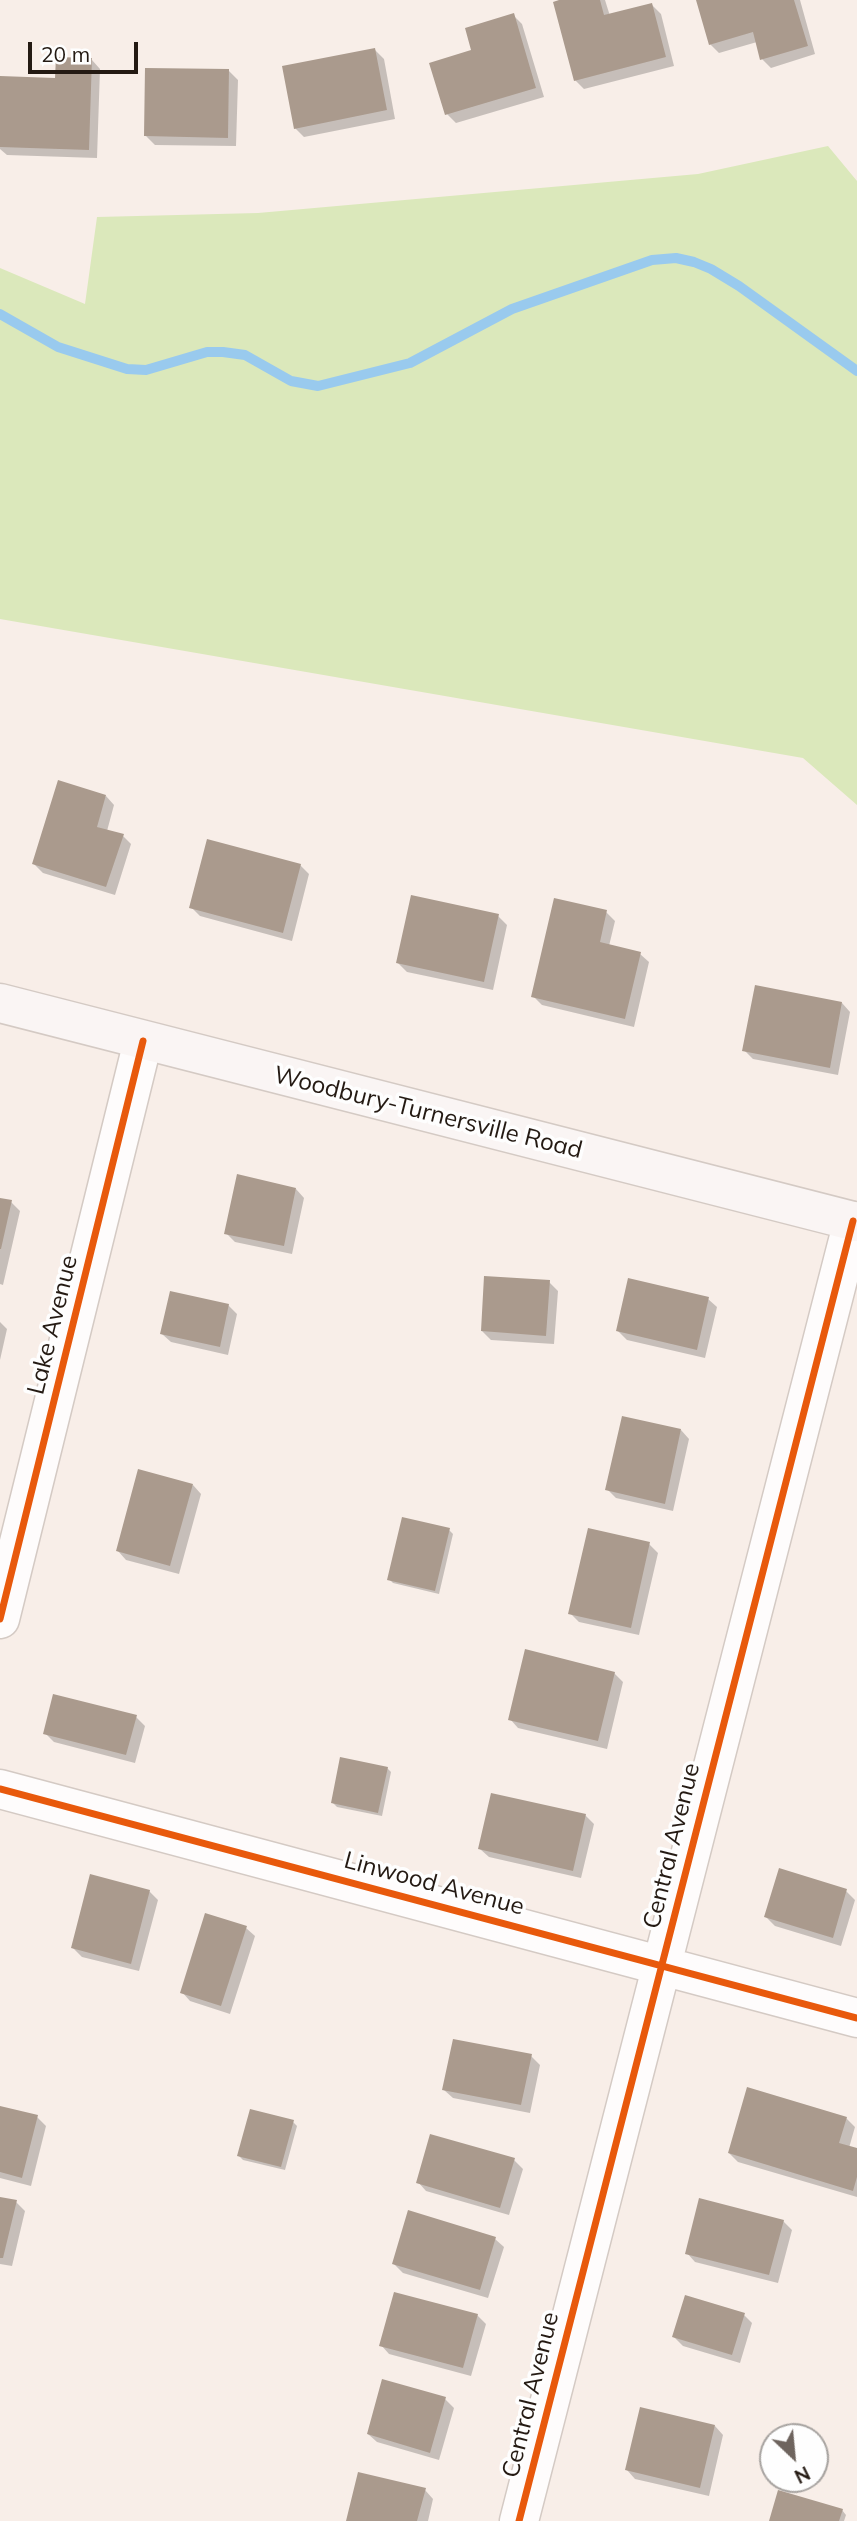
<!DOCTYPE html>
<html>
<head>
<meta charset="utf-8">
<style>
  body { margin:0 }
  #map { position:relative; width:857px; height:2521px; overflow:hidden; background:#f8eee8; font-family:Mulish,sans-serif }
  canvas { display:block }
  .north { position:absolute; left:759px; top:2423px; width:70px; height:70px; box-sizing:border-box; background:#fefefe; border:2px solid #a7a3a0; border-radius:50%; rotate:154deg; font-size:19px; font-weight:700; line-height:28px; text-align:center; color:#241a13 }
  .north::after { content:''; display:block; margin:auto; width:24px; height:32px; background:#6e645e; clip-path:polygon(50% 0,100% 100%,50% 72%,0 100%) }
  .scale { position:absolute; left:28px; top:42px; width:110px; height:32px; box-sizing:border-box; border:4px solid #241a13; border-top:0; padding-left:9px; font-size:21px; line-height:24px; white-space:nowrap; color:#241a13; -webkit-text-stroke:5px #fefefe; paint-order:stroke }
</style>
</head>
<body>
<div id="map">
<canvas width="857" height="2521"></canvas>
<div class="north">N</div>
<div class="scale">20 m</div>
</div>
<script>
const c = document.querySelector('canvas').getContext('2d');
c.lineJoin = 'round';
function fill(path, color) { c.fillStyle = color; c.fill(path, 'evenodd'); }
function strokePath(path, color, width, dash) { c.strokeStyle = color; c.lineWidth = width; c.lineCap = dash ? 'butt' : 'round'; c.setLineDash(dash || []); c.stroke(path); }
function write(font, color, halo, rows, align = 'center') {
  c.font = font + ' Mulish,sans-serif'; c.lineWidth = 7; c.setLineDash([]); c.textBaseline = 'middle'; c.strokeStyle = halo; c.fillStyle = color; for (const [text, x, y, turn = 0] of rows) {
    c.save(); c.translate(x, y); c.rotate((+turn || 0) * Math.PI / 180); c.textAlign = isNaN(turn) ? turn : align; if (halo) c.strokeText(text, 0, 0); c.fillText(text, 0, 0); c.restore();
  }
}
fill(new Path2D(`
  M828,146L857,181V805L803,758L0,619V268L85,304L97,217L258,213L698,174Z`), '#dbe8bb');
fill(new Path2D(`
  M566,0H605L610,16L652,5L661,14L674,66L584,89L575,80Z
  M698,0H800L815,54L771,68L762,59L757,42L719,53L710,44Z
  M513,15L522,24L544,97L456,123L447,114L432,64L474,51Z
  M375,50L384,59L395,119L304,137L295,128Z
  M92,60L100,69L97,158L7,155L0,149V94L56,80Z
  M229,71L238,80L236,146L155,145L146,136Z
  M106,796L114,805L107,831L123,836L131,844L115,895L43,873L34,864Z
  M300,865L309,874L292,941L200,916L191,907Z
  M606,912L615,921L609,946L640,954L649,962L634,1027L542,1005L533,996Z
  M498,916L507,925L493,990L407,972L398,963Z
  M842,1003L850,1012L838,1075L753,1059L744,1050Z
  M296,1189L304,1198L292,1254L235,1242L226,1233Z
  M0,1199L11,1202L20,1211L3,1285L0,1284Z
  M549,1282L558,1291L554,1344L491,1340L482,1331Z
  M708,1299L717,1307L705,1358L627,1340L618,1331Z
  M228,1305L237,1314L228,1355L171,1342L162,1334Z
  M0,1322L7,1329L0,1360Z
  M681,1430L689,1439L673,1511L616,1498L607,1489Z
  M193,1485L201,1494L179,1574L126,1560L118,1551Z
  M449,1530L453,1534L439,1594L393,1583L389,1579Z
  M649,1544L658,1553L639,1635L579,1622L570,1613Z
  M614,1673L623,1682L607,1749L518,1728L510,1719Z
  M136,1717L145,1726L135,1763L54,1742L45,1733Z
  M387,1768L391,1772L382,1816L337,1807L333,1803Z
  M585,1815L594,1824L581,1878L489,1857L480,1849Z
  M149,1891L158,1900L139,1971L82,1957L73,1948Z
  M846,1891L855,1900L841,1946L775,1926L766,1917Z
  M246,1928L255,1936L230,2014L190,2001L182,1992Z
  M531,2056L540,2065L530,2113L453,2098L444,2090Z
  M0,2108L37,2117L46,2126L31,2186L0,2178Z
  M846,2118L855,2127L849,2148L857,2150V2197L738,2162L729,2153Z
  M293,2122L297,2126L285,2170L243,2160L239,2156Z
  M514,2160L523,2169L509,2215L426,2191L418,2182Z
  M0,2199L16,2202L25,2211L12,2266L0,2264Z
  M783,2221L792,2230L778,2283L695,2262L687,2253Z
  M495,2239L504,2247L488,2298L403,2273L394,2264Z
  M477,2315L486,2324L471,2376L389,2354L381,2345Z
  M744,2315L752,2323L740,2363L683,2346L674,2337Z
  M445,2399L454,2408L439,2460L377,2442L368,2434Z
  M715,2426L723,2435L709,2496L635,2479L627,2470Z
  M425,2490L433,2499L428,2521H348Z
  M842,2510L846,2515L844,2521H771Z`), '#0003');
strokePath(new Path2D(`
  M0,314L58,347L127,369L146,370L207,352H223L245,355L291,381L318,386L410,363L512,309L652,260L676,258L694,262L711,269L739,286L857,371`), '#99caee', 10);
fill(new Path2D(`
  M559,0H600L604,15L652,3L666,57L574,81L553,2Z
  M696,0H794L808,46L760,60L753,32L709,45Z
  M514,13L536,88L445,115L429,63L471,50L465,28Z
  M375,48L387,110L294,129L282,66Z
  M56,57L92,58L89,150L0,147V76L55,78Z
  M145,68L229,69L228,138L144,136Z
  M58,780L106,795L97,827L124,834L106,887L32,864Z
  M207,839L301,864L283,933L189,908Z
  M411,895L499,914L484,982L396,963Z
  M554,898L607,910L600,942L641,952L625,1019L531,997Z
  M755,985L842,1002L830,1068L742,1051Z
  M237,1174L296,1188L284,1246L224,1234Z
  M0,1198L12,1200L1,1249H0Z
  M484,1276L550,1280L546,1336L481,1331Z
  M628,1278L709,1297L697,1350L616,1331Z
  M170,1291L229,1304L220,1347L160,1334Z
  M622,1416L681,1429L665,1504L605,1490Z
  M138,1469L193,1484L170,1566L116,1551Z
  M402,1517L450,1528L435,1591L387,1580Z
  M588,1528L650,1542L631,1628L568,1614Z
  M525,1649L615,1672L598,1741L508,1720Z
  M53,1694L137,1715L126,1755L43,1734Z
  M340,1757L388,1767L378,1813L331,1803Z
  M491,1793L586,1814L573,1871L478,1849Z
  M779,1868L847,1889L833,1938L764,1917Z
  M90,1874L150,1890L131,1964L71,1948Z
  M205,1913L247,1926L221,2006L180,1993Z
  M453,2039L532,2054L521,2105L442,2090Z
  M747,2087L847,2117L839,2143L857,2148V2177L853,2191L728,2153Z
  M0,2106L38,2115L22,2178L0,2172Z
  M250,2109L294,2120L281,2167L237,2156Z
  M430,2134L515,2158L500,2208L416,2183Z
  M0,2197L17,2200L3,2258H0Z
  M699,2198L784,2220L769,2275L685,2254Z
  M408,2210L496,2237L480,2290L392,2264Z
  M394,2292L478,2314L463,2368L379,2346Z
  M685,2295L745,2313L732,2355L672,2337Z
  M382,2379L446,2397L430,2453L367,2434Z
  M640,2407L715,2425L700,2488L625,2470Z
  M358,2472L426,2488L417,2521H346Z
  M778,2490L843,2509L839,2521H769Z`), '#aa9a8d');
const street = new Path2D(`
  M0,1619L143,1041
  M0,1789L857,2018
  M519,2521L853,1221`);
const secondary = new Path2D(`
  M0,1003L857,1222`);
strokePath(street, '#d4cac4', 41);
strokePath(secondary, '#d4cac4', 41);
strokePath(street, '#fefcfc', 38);
strokePath(secondary, '#faf5f4', 38);
strokePath(new Path2D(`
  M0,1619L143,1041
  M0,1789L857,2018
  M519,2521L853,1221`), '#e8590c', 7);
write('24px', '#241a13', '#fefefe', [
  ["Woodbury-Turnersville Road",428,1113,14],
  ["Lake Avenue",53,1325,-76],
  ["Central Avenue",672,1846,-76],
  ["Linwood Avenue",434,1884,15],
  ["Central Avenue",531,2395,-76]
]);
</script>
</body>
</html>
